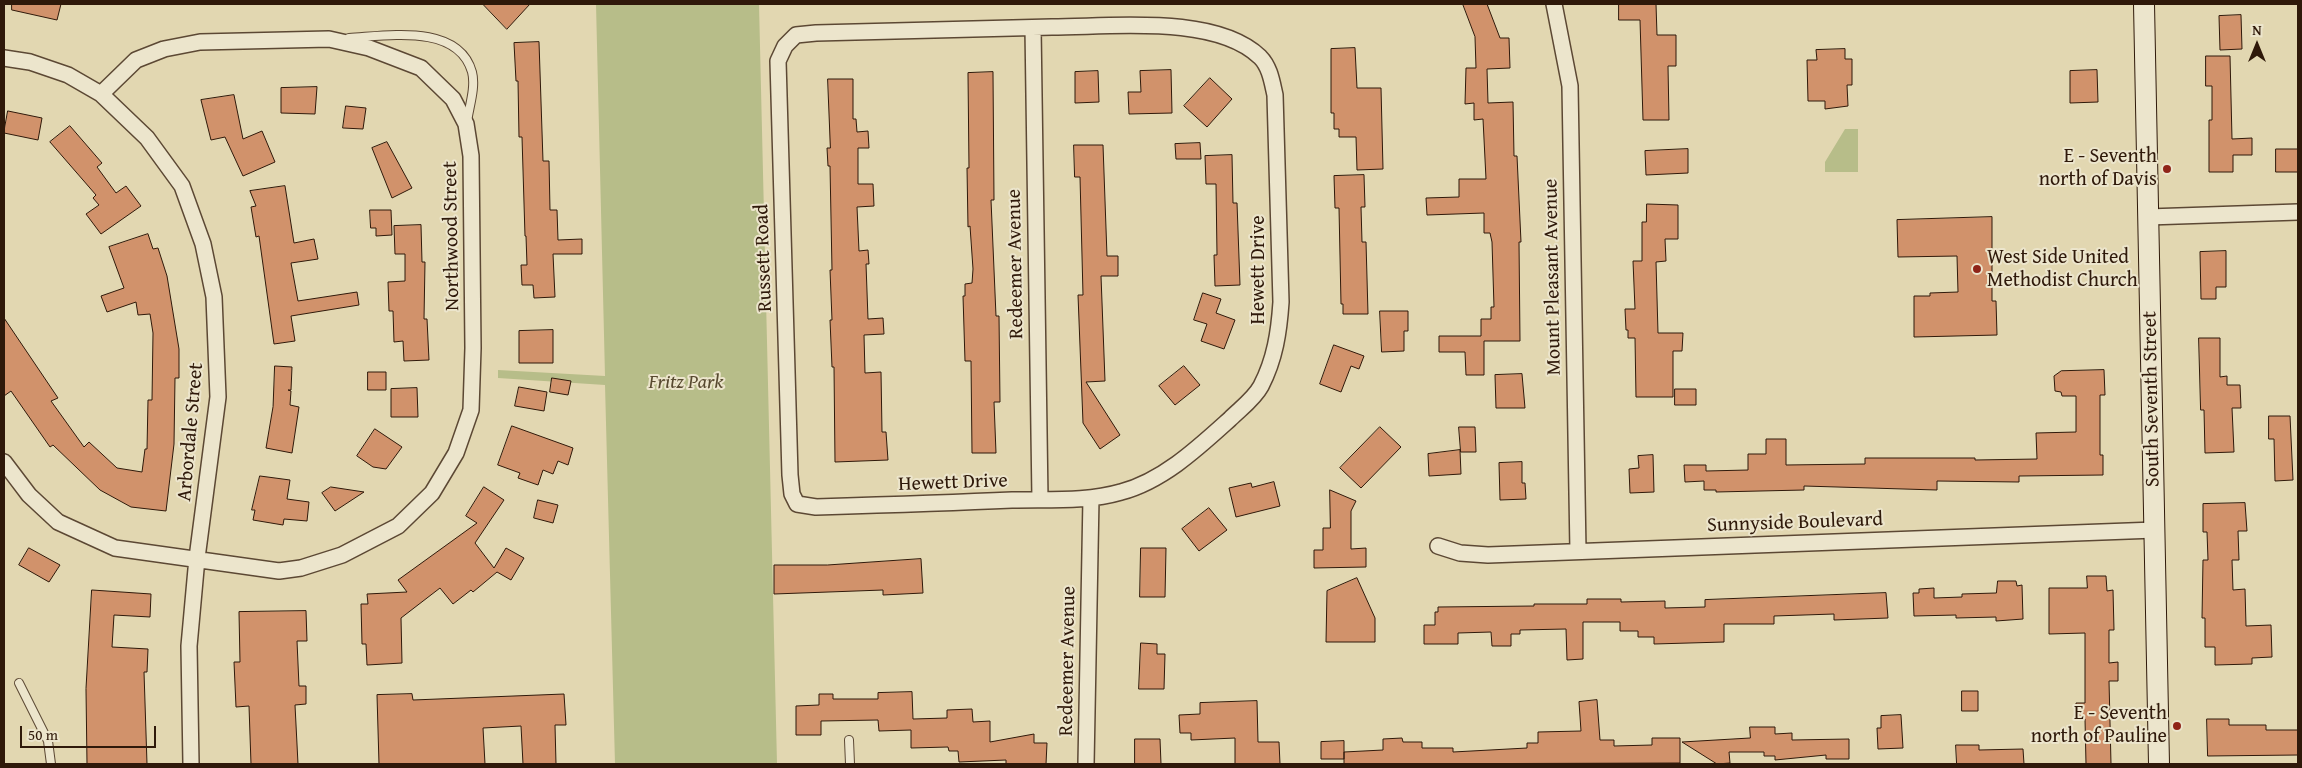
<!DOCTYPE html>
<html>
<head>
<meta charset="utf-8">
<style>
  body { margin:0 }
  #map { position:relative; width:2302px; height:768px; overflow:hidden; background:#e2d7b1; font-family:"Gentium Book Plus",serif }
  canvas { display:block }
  .frame { position:absolute; inset:0; border:5px solid #2f190a; pointer-events:none }
  .north { position:absolute; left:2232px; top:20px; width:50px; height:50px; -webkit-text-stroke:4px #ece5cc; paint-order:stroke; rotate:0deg; font-size:14px; font-weight:700; line-height:20px; text-align:center; color:#2f190a }
  .north::after { content:''; display:block; margin:auto; width:18px; height:22px; background:#2f190a; clip-path:polygon(50% 0,100% 100%,50% 72%,0 100%) }
  .scale { position:absolute; left:20px; top:726px; width:136px; height:22px; box-sizing:border-box; border:2px solid #2f190a; border-top:0; padding-left:6px; font-size:15px; line-height:18px; white-space:nowrap; color:#2f190a; -webkit-text-stroke:4px #ece5cc; paint-order:stroke }
</style>
</head>
<body>
<div id="map">
<canvas width="2302" height="768"></canvas>
<div class="frame"></div>
<div class="north">N</div>
<div class="scale">50 m</div>
</div>
<script>
const c = document.querySelector('canvas').getContext('2d');
c.lineJoin = 'round';
function fill(path, color) { c.fillStyle = color; c.fill(path, 'evenodd'); }
function strokePath(path, color, width, dash) { c.strokeStyle = color; c.lineWidth = width; c.lineCap = dash ? 'butt' : 'round'; c.setLineDash(dash || []); c.stroke(path); }
function write(font, color, halo, rows, align = 'center') {
  c.font = font + ' "Gentium Book Plus",serif'; c.lineWidth = 4; c.setLineDash([]); c.textBaseline = 'middle'; c.strokeStyle = halo; c.fillStyle = color; for (const [text, x, y, turn = 0] of rows) {
    c.save(); c.translate(x, y); c.rotate((+turn || 0) * Math.PI / 180); c.textAlign = isNaN(turn) ? turn : align; if (halo) c.strokeText(text, 0, 0); c.fillText(text, 0, 0); c.restore();
  }
}
fill(new Path2D(`
  M596,4H759L777,764H615L605,385L498,378V370L605,376Z
  M1845,129H1858V172H1825V162Z`), '#b7bd89');
const building = new Path2D(`
  M12,4H61L57,20L12,10Z
  M483,4H530L507,29Z
  M1463,4H1487L1500,38H1509L1510,68L1487,69L1488,103L1513,102L1514,156H1517L1521,242H1519L1520,341H1484V375H1466L1465,352H1439V336H1481V319H1491V307H1494L1492,242L1490,233H1484V213L1427,215L1426,198L1459,197V179H1486L1483,119L1474,120V103L1465,104L1466,68H1476L1475,37Z
  M1619,4H1656L1657,35H1676V66H1668L1669,120H1643L1640,20H1619Z
  M2241,15L2242,49L2220,50L2219,16Z
  M539,42L543,161H549L550,210H557L558,240L582,239V254H553L555,297L534,298L533,285H522L521,265H527L526,236H525L522,137H519L518,81H516L514,43Z
  M1355,48L1357,88H1381L1383,169L1357,170L1356,137H1339V129H1334V113H1331V49Z
  M1845,49V59H1852V85H1847L1848,106L1825,109V101H1808L1807,60H1817L1816,50Z
  M2206,56H2230L2232,139L2252,138V155H2233V172H2209V120H2212V86H2206Z
  M1171,70L1172,113L1129,114L1128,92H1141L1140,71Z
  M2097,70L2098,102L2070,103V71Z
  M1098,71L1099,102L1075,103V72Z
  M993,72L994,200H991L996,316H999L1000,402H994L996,453H972L971,361H965L963,296H965V284L972,283L973,269L970,226L968,227L967,168H969L968,73Z
  M1210,78L1232,99L1207,127L1184,106Z
  M828,79H853V119H856L857,132L868,131L869,148H858V184H873L874,206L857,207L859,251L868,250L869,264H866L868,319L883,318L884,334L864,335L865,373L881,372L882,432H886L888,460L835,462L834,367H832L830,320H832L830,270H832L830,166H828L827,148H830Z
  M317,87L315,114L281,113V88Z
  M234,95L243,139L262,131L275,162L243,176L225,137L211,140L201,100Z
  M346,106L366,108L363,129L343,128Z
  M8,111L42,118L38,140L4,133Z
  M70,126L102,163L97,167L116,193L126,186L141,206L101,234L86,214L99,205L93,198L96,195L50,142Z
  M387,142L412,188L392,198L372,148Z
  M1200,143L1201,159H1176L1175,144Z
  M1074,145H1103L1107,256H1118V276H1101L1105,381L1086,382L1120,435L1100,449L1083,423L1078,295H1083L1080,177H1075Z
  M1688,149V173L1646,175L1645,151Z
  M2276,149H2298V172H2276Z
  M1232,155L1233,203H1237L1240,285L1215,286L1214,255H1217L1216,184H1206L1205,156Z
  M1364,175L1365,207H1361L1362,242H1366L1368,314H1343V304H1341L1339,208H1335L1334,176Z
  M285,186L294,243L314,239L318,259L291,263L298,301L357,292L359,305L291,316L295,341L274,344L259,236L256,237L251,207L256,206L250,191Z
  M1647,204L1678,205V239H1665L1666,261L1656,262L1658,333H1683L1682,351H1673V397H1636L1635,338H1628V330H1626L1625,309H1635L1633,261H1642V222H1646Z
  M370,210H391L392,235L376,236V228H371Z
  M1992,217V301H1996L1997,335L1914,337V296H1930V293L1958,292L1957,256L1898,257L1897,220Z
  M421,225L422,262H425L424,319H427L429,360L404,361L403,341L394,342L393,311H389L388,282L405,281V254H395L394,226Z
  M148,234L153,249L158,248L167,276L179,349V378H175L174,444L166,511L131,507L100,490L53,445L50,447L11,391L4,396V318L58,398L51,401L84,447L89,442L117,468L142,472L145,449H147L148,400H152L153,333L150,314L138,315L136,302L107,312L101,296L124,288L109,247Z
  M2226,251V287H2216V299H2201L2200,252Z
  M1203,293L1221,299L1216,313L1235,320L1224,349L1201,341L1207,324L1194,320Z
  M1380,311H1408V331H1404V351L1382,352Z
  M553,330V363H519V331Z
  M2199,338H2220V377L2227,376V385H2240L2241,408H2232L2234,452L2205,453L2204,410H2201Z
  M1334,345L1364,356L1359,369L1351,366L1341,392L1320,384Z
  M275,366L292,367L291,390H288L291,391L290,405L299,407L292,453L266,448L273,407Z
  M1184,366L1200,385L1175,405L1159,386Z
  M2104,370L2105,395H2100V455H2103V475L2019,476V482L1937,481V490L1804,486V490L1716,492V490H1704V481L1685,482L1684,465H1706V471L1748,470V454H1766V439H1786V465L1865,464V458H1975V460L2037,459L2036,433L2076,432V396H2062L2061,392L2055,391L2054,376L2061,371Z
  M368,372H386V390H368Z
  M1522,374L1525,408H1496L1495,375Z
  M552,378L571,381L568,395L550,392Z
  M519,387L547,392L544,411L515,406Z
  M417,388L418,417H391V389Z
  M1675,389H1696V405H1675Z
  M2269,416H2290L2293,480L2275,481L2274,439H2269Z
  M512,426L573,448L568,465L558,461L553,474L543,470L538,485L518,478L520,473L498,465Z
  M1380,427L1401,447L1361,488L1340,468Z
  M1459,427H1475L1476,452H1461Z
  M375,429L402,447L386,469L373,467L357,456Z
  M1460,450L1461,474L1429,476L1428,454Z
  M1653,455L1654,492L1630,493L1629,469L1639,468L1638,456Z
  M1522,462V483H1525L1526,499L1500,500L1499,463Z
  M260,476L290,480L287,499L309,502L307,521L284,519L283,525L253,520L255,510H252Z
  M1274,482L1280,506L1236,517L1229,488L1251,483L1252,487Z
  M331,487L364,492L335,511L322,493Z
  M484,487L504,500L475,543L494,568L506,548L524,558L511,580L497,572L473,592L471,590L453,604L440,588L401,618L402,663L367,665L366,644H362L361,604H368L367,594L407,592L398,580L477,523L466,516Z
  M1330,490L1356,501L1351,511V549L1366,548V567L1314,568V550H1323V528H1330Z
  M538,500L558,505L553,523L534,518Z
  M2245,503L2247,531H2238L2239,560H2232L2233,590L2245,589L2246,626L2271,625L2272,657L2252,658V664L2215,665V647H2205V618H2202L2203,560H2208L2207,532H2203V504Z
  M1209,508L1227,530L1199,551L1182,529Z
  M29,548L60,565L49,582L19,565Z
  M1141,548H1166L1165,597H1140Z
  M921,559L923,593L883,595V590L774,594V565H827Z
  M2087,576H2106L2107,591L2113,590L2114,630H2109V663L2118,662V681H2109L2111,764H2086L2085,719H2076V703H2085V633L2049,634V588H2087Z
  M1357,578L1375,618V642H1326L1327,591Z
  M1998,581H2016L2017,586L2022,585L2023,619L1996,621V617L1956,618V615L1914,616L1913,593H1919V589L1934,588V598L1962,597V594L1996,593Z
  M92,590L151,594L150,617L114,615L112,647L148,649L147,672H144L147,764H87L86,689Z
  M1886,593L1888,618L1834,620V614L1774,616V624H1724V642L1654,644V637H1638V631H1620V622H1583V659L1567,660L1566,629L1520,630V634H1511V646H1492L1491,632L1458,633V644H1424V625H1435V612H1438V607L1534,606V604H1587V599H1621V602L1665,601V608L1705,607V600Z
  M306,611L307,641H297L299,686H306V704L295,705L298,764H251L249,706L236,707L234,662H240L239,612Z
  M1141,643L1157,644V654H1165L1164,689H1139Z
  M1962,691H1978V711H1962Z
  M912,692L913,719L947,718V710L972,709L973,722L990,721V742L1034,734V743H1047L1046,764H1006V760L959,762L958,751H949L948,747L911,748V730L879,731L878,720L821,721V735H796V706L819,705V694H833V699H878V693Z
  M412,694L413,700L564,694L566,725H555L556,764H523L521,726L483,728L485,764H379L377,695Z
  M1597,700L1600,740H1614V746L1652,745V738H1680V763L1344,764V752L1383,750V739L1402,738L1403,742H1422V748H1453V752L1527,748V743H1538V732L1581,731L1579,702Z
  M1257,701L1258,742H1279L1280,764H1235V738L1191,740V733H1180L1179,715L1200,714V703Z
  M1901,715L1903,748L1878,749L1877,728H1881V716Z
  M2207,719H2229V725H2266V730H2298V755L2208,756Z
  M1750,727H1775V734L1792,733V740L1849,739V759H1826V755L1775,760V756H1764V752H1729L1730,763L1717,764L1682,742L1750,738Z
  M1135,739H1160L1161,764H1135Z
  M1344,741V759H1321V742Z
  M1956,745H1979V750L2023,749L2024,764H1957Z`);
fill(building, '#d1926b');
strokePath(building, '#2f190a', 1);
const lane = new Path2D(`
  M349,38C387,36 458,23 472,72C476,87 469,107 467,122
  M19,683L48,741L51,764
  M849,740L850,764`);
const street = new Path2D(`
  M1554,4L1570,86L1578,551
  M1052,27C1111,27 1215,14 1260,57C1270,67 1272,82 1275,95L1281,302C1279,332 1275,359 1261,386C1254,399 1240,409 1230,419C1199,447 1163,481 1121,492C1087,502 1048,499 1012,500C947,503 882,505 816,507L797,504L792,494L790,475L778,61L785,46L796,35L816,33Z
  M1033,28L1040,499
  M4,58L30,62L68,75L101,94L147,138L182,186L203,244L214,297L218,397L197,558L189,646L191,764
  M2148,217L2298,212
  M4,462L29,495L58,522L115,548L279,571L301,568L342,555L398,526L432,493L456,453L471,410L473,348L471,156L466,124L453,99L421,68L369,48L329,39L200,42L164,49L136,60L101,94
  M1438,546L1460,553L1488,555L2155,530
  M1086,764L1091,498`);
const secondary = new Path2D(`
  M2144,4L2159,764`);
strokePath(lane, '#5c4834', 10);
strokePath(street, '#5c4834', 18);
strokePath(secondary, '#2f190a', 22);
strokePath(lane, '#ece5cc', 8);
strokePath(street, '#ece5cc', 15);
strokePath(secondary, '#ece5cc', 20);
for (const [x, y, r, color] of [
  [2167,169,5,"#8f2418"],
  [1977,269,5,"#8f2418"],
  [2177,726,5,"#8f2418"]
]) { const dot = new Path2D(); dot.arc(x, y, r, 0, 2 * Math.PI); c.fillStyle = color; c.fill(dot); strokePath(dot, '#ece5cc', 2); }
write('20px', '#2f190a', '#ece5cc', [
  ["E - Seventh",2157,157],
  ["north of Davis",2157,180],
  ["West Side United",1987,258,"left"],
  ["Methodist Church",1987,281,"left"],
  ["E - Seventh",2167,714],
  ["north of Pauline",2167,737]
], 'right');
write('20px', '#2f190a', '#ece5cc', [
  ["Northwood Street",452,236,-91],
  ["Russett Road",764,258,-92],
  ["Redeemer Avenue",1016,264,-91],
  ["Hewett Drive",1259,270,-90],
  ["Mount Pleasant Avenue",1553,277,-91],
  ["South Seventh Street",2152,399,-91],
  ["Arbordale Street",191,432,-85],
  ["Hewett Drive",953,483,-2],
  ["Sunnyside Boulevard",1795,523,-2],
  ["Redeemer Avenue",1068,661,-89]
]);
write('italic 20px', '#584a30', '#ece5cc', [
  ["Fritz Park",686,383]
]);
</script>
</body>
</html>
